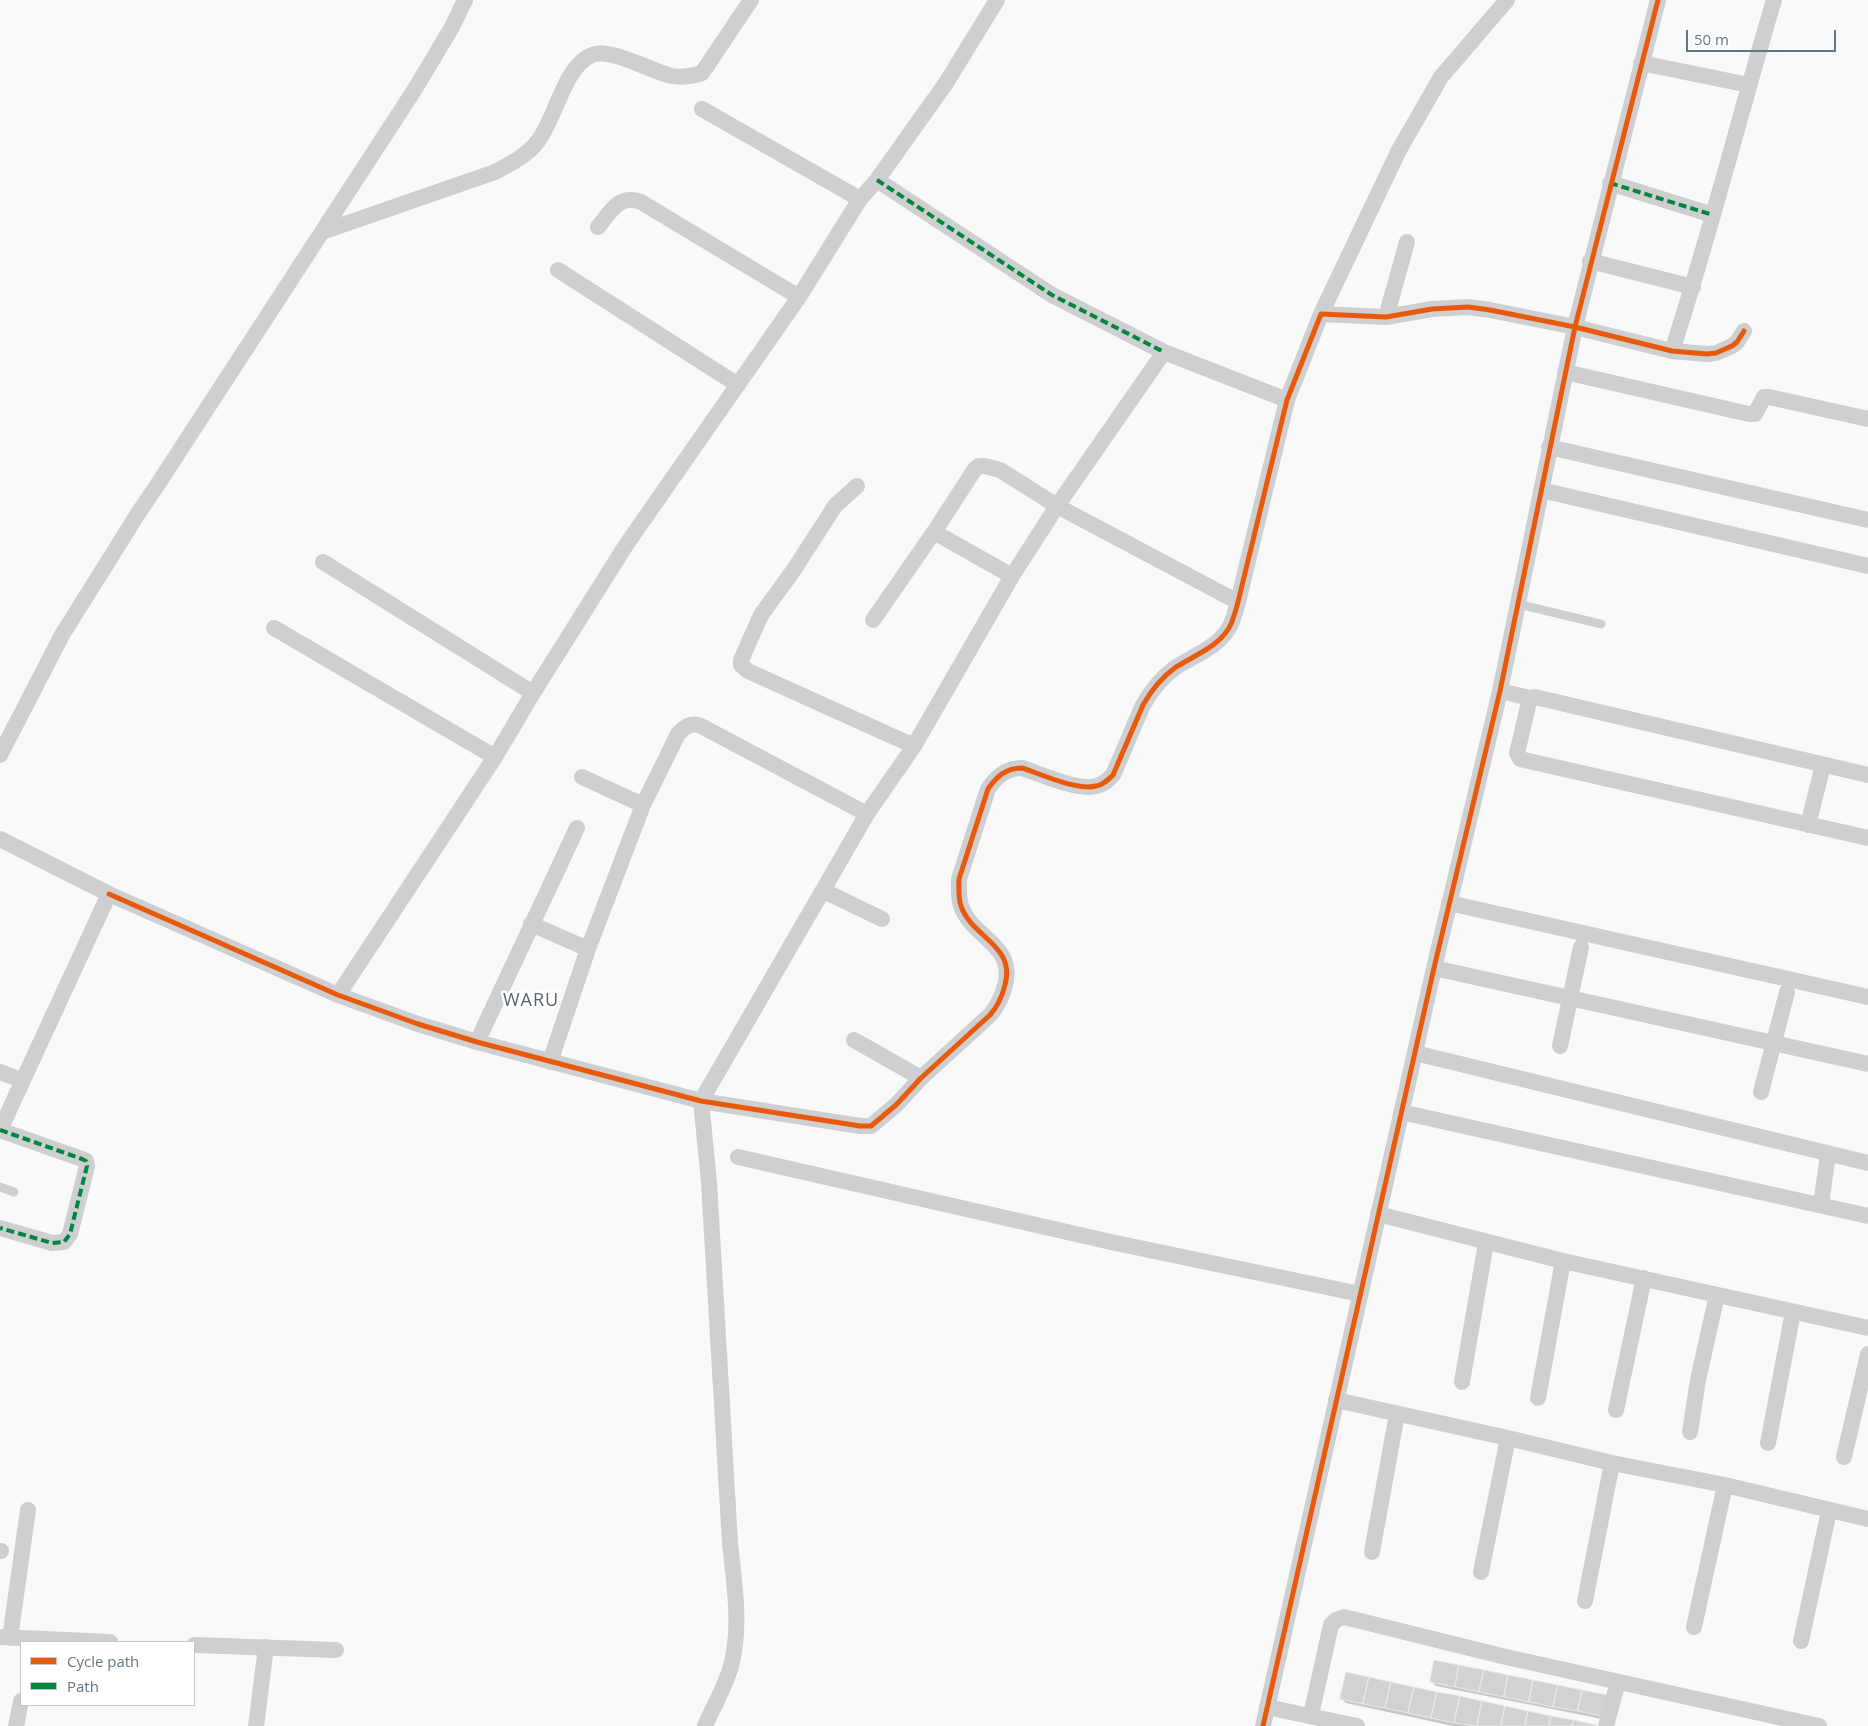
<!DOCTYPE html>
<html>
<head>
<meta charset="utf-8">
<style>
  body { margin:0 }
  #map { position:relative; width:1868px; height:1726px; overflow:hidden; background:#f9f9f9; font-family:"Open Sans",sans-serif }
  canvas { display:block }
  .legend { position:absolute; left:20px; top:1641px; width:175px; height:65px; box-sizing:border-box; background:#fff; border:1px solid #c1c8cd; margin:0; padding:6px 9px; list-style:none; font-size:15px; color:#657683 }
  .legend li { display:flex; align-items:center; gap:10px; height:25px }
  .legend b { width:25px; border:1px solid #c1c8cd }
  .scale { position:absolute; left:1686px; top:30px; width:150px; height:22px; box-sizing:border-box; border:2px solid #657683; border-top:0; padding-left:6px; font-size:15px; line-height:18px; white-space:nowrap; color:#657683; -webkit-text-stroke:4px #fff; paint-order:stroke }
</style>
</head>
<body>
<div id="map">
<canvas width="1868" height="1726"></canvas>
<ul class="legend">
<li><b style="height:6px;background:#e8590c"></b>Cycle path</li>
<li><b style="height:6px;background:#00873e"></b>Path</li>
</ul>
<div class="scale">50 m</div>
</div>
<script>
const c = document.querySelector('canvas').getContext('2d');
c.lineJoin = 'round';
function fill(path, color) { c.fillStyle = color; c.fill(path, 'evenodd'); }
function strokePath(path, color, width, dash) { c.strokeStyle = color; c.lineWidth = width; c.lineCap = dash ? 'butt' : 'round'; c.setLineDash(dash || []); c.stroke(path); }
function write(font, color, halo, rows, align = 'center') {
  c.font = font + ' "Open Sans",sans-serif'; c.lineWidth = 5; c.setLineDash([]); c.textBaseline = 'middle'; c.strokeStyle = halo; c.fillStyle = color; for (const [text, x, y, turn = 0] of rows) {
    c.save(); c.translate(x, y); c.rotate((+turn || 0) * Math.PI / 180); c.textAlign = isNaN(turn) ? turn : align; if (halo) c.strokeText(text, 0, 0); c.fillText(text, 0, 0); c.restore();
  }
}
fill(new Path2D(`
  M1431,1681L1606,1696L1607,1720L1436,1686Z
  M1341,1698L1593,1726H1453L1346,1703Z`), '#0003');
const building = new Path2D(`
  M1434,1660L1459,1665L1455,1687L1430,1682Z
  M1459,1665L1484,1670L1479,1692L1455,1687Z
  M1484,1670L1508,1675L1504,1697L1479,1692Z
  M1346,1672L1369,1677L1363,1704L1340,1699Z
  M1508,1675L1533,1680L1529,1702L1504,1697Z
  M1369,1677L1391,1682L1385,1708L1363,1704Z
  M1533,1680L1558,1685L1553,1707L1529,1702Z
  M1391,1682L1414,1687L1408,1713L1385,1708Z
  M1558,1685L1582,1690L1578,1711L1553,1707Z
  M1414,1687L1437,1692L1431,1718L1408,1713Z
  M1582,1690L1607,1695L1602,1716L1578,1711Z
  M1437,1692L1460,1696L1454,1723L1431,1718Z
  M1460,1696L1482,1701L1477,1726L1454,1723Z
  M1482,1701L1505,1706L1501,1726H1477Z
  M1505,1706L1528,1711L1525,1726H1501Z
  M1528,1711L1551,1716L1549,1726H1525Z
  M1551,1716L1574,1720L1572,1726H1549Z
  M1574,1720L1596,1725V1726H1572Z`);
fill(building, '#d0d2d3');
strokePath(building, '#e8e8e8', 1);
strokePath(new Path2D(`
  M1518,604L1601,624
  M0,1187L14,1192`), '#cecfd0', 9);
strokePath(new Path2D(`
  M1641,63L1749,85
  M702,109L860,199
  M877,180L1052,295L1164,352L1287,400
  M1610,183L1713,215
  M598,227C611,212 618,194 641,202L799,297
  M322,232L495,172C510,164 528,155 538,141C556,118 564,66 592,55C611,47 652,72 672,76C683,78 692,76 702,73L751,0
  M1590,261L1693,287
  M558,270L738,385
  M1321,314L1399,150L1441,77L1507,0
  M1386,317L1407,242
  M1672,351C1710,235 1739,117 1774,0
  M1565,372L1749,414H1755L1764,397H1769L1868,419
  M1549,447L1868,520
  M857,486L835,506L793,571L761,615L741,660V665L748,671L914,746
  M1541,490L1868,566
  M934,532L1012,576
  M323,562L533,693
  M873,620L934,532L975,469L979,466H985L1000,470L1057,506L1238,602
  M274,628L495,757L338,995
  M1500,691L1530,698L1535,697L1868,775
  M1530,698L1517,753L1520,759L1868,838
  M0,755L62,635L139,512L156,487L415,89L452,27L465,0
  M495,757L533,693L626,545L799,297L860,199L877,180L946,83L997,0
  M582,777L643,805
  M1808,825L1823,765
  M0,839L109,894L0,1130
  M824,891L882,919
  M109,894L338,995L418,1024L477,1042L701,1101L860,1126H871L896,1105L921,1078L990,1015C998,1006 1002,997 1005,985C1016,945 972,938 961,906C958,897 959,888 959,879L988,789C997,776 1006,768 1022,768C1041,774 1077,791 1096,786C1103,785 1108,780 1113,775L1143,705C1151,691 1162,677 1176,667C1195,655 1221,646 1231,624C1234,617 1236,609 1238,602L1287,400L1321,314L1386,317L1432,309L1468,307L1490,310L1575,327L1672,351L1707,354L1716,353L1732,346L1737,342L1744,331
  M1449,903L1868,997
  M531,924L588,949
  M1434,968L1868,1064
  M854,1040L921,1078
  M477,1042L577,828
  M1560,1046L1581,947
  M1415,1053L1868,1163
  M550,1062L588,949L643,805L678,734C685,727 690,722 701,726L867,814
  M0,1072L22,1080
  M1761,1092L1787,992
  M1401,1112L1868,1216
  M0,1130L82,1159L86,1161L87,1166L70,1234L64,1242L52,1243L0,1228
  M738,1157L1111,1242L1360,1294
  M1821,1205L1828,1154
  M1378,1214L1563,1261L1868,1328
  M1462,1382L1486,1243
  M1538,1398L1563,1261
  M1336,1400L1508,1438L1612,1463L1725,1485L1868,1519
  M1616,1410L1644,1278
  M1690,1432L1698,1380L1717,1295
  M1768,1443L1793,1312
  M1844,1457L1868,1354
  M0,1551H1
  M1372,1552L1397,1414
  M1481,1572L1508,1438
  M1585,1601L1612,1463
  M1694,1627L1725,1485
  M0,1637L110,1642
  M10,1638L28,1510
  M1801,1641L1829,1511
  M194,1645L336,1650
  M1267,1707L1357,1726
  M1311,1715L1331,1625L1336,1620L1344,1617L1506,1657L1819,1726
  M16,1726L21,1701
  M256,1726L266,1647
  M705,1726C714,1705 727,1684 732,1662C741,1624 734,1581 730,1543L709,1182L701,1101L867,814L914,746L1012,576L1057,506L1164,352
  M1263,1726L1434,968L1500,691L1575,327L1658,0
  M1606,1726L1618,1682`), '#cecfd0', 16);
strokePath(new Path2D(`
  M877,180L1052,295L1164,352
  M1610,183L1713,215
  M0,1130L82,1159L86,1161L87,1166L70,1234L64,1242L52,1243L0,1228`), '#00873e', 4, [8, 4]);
strokePath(new Path2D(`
  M109,894L338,995L418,1024L477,1042L701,1101L860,1126H871L896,1105L921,1078L990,1015C998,1006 1002,997 1005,985C1016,945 972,938 961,906C958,897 959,888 959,879L988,789C997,776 1006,768 1022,768C1041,774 1077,791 1096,786C1103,785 1108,780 1113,775L1143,705C1151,691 1162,677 1176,667C1195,655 1221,646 1231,624C1234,617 1236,609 1238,602L1287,400L1321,314L1386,317L1432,309L1468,307L1490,310L1575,327L1672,351L1707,354L1716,353L1732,346L1737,342L1744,331
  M1263,1726L1434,968L1500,691L1575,327L1658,0`), '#e8590c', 5);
c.letterSpacing = '1px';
write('18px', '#57646e', '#fff', [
  ["WARU",531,1001]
]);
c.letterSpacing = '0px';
</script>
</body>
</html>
